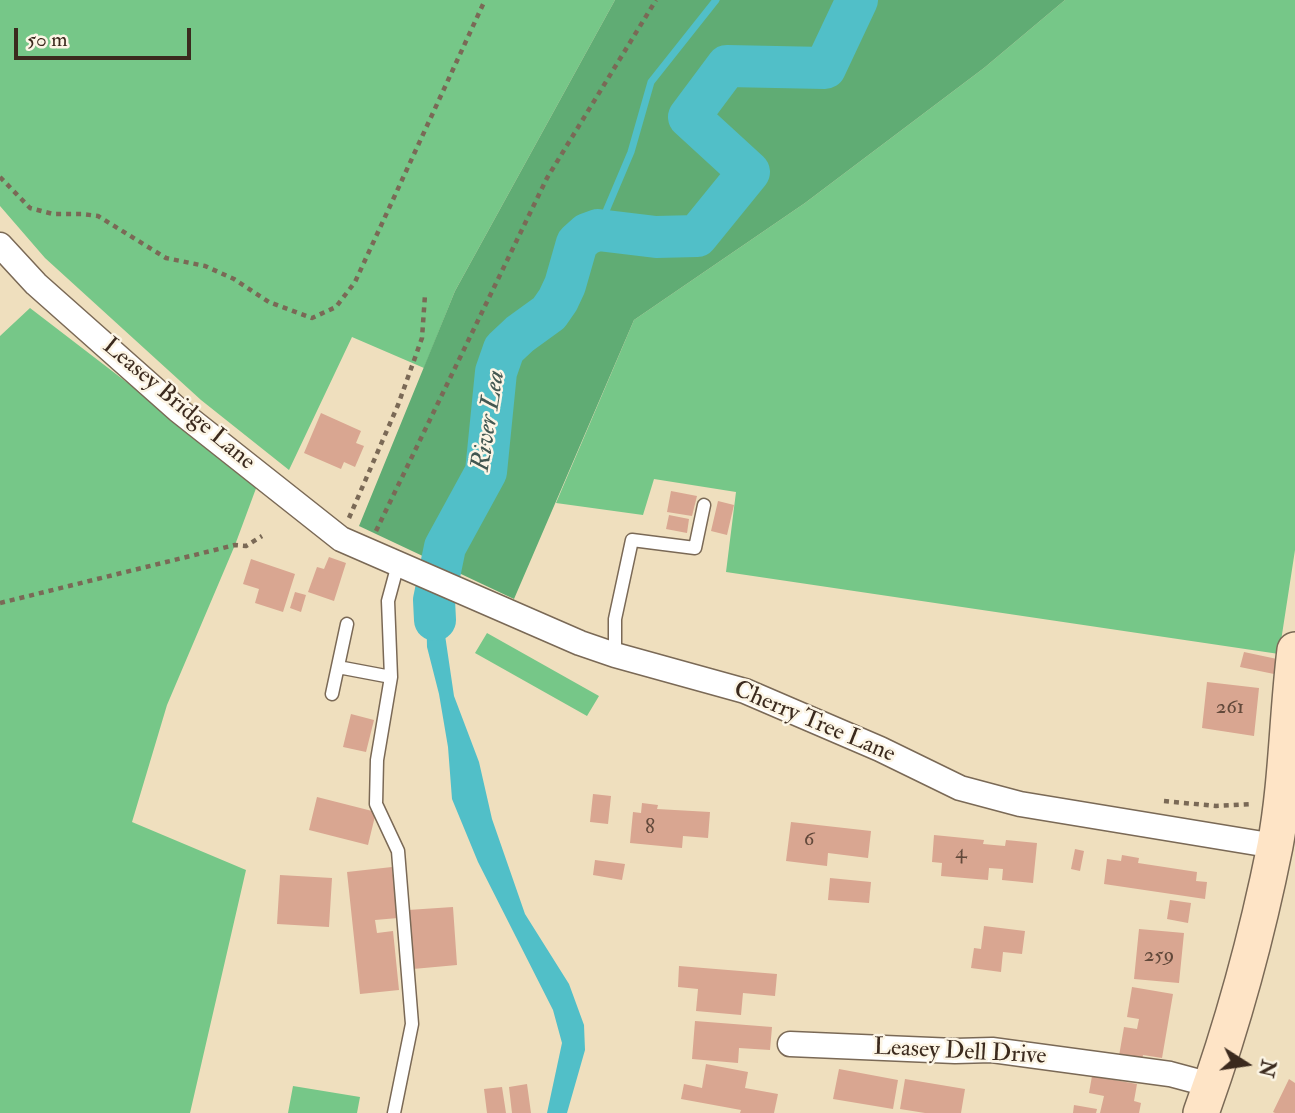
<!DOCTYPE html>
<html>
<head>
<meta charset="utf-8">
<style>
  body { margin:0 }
  #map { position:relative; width:1295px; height:1113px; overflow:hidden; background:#efdfbe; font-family:"IM FELL Double Pica",serif }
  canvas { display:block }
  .north { position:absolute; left:1211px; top:1029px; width:70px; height:70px; -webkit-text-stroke:5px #fcf5e5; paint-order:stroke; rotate:102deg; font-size:19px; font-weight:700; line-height:28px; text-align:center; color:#3b2a1e }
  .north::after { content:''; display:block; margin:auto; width:24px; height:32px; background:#3b2a1e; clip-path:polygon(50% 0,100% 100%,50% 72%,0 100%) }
  .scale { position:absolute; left:14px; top:28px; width:177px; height:32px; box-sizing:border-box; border:4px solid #3b2a1e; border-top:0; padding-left:9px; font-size:21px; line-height:24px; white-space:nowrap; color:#3b2a1e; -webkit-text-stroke:5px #fcf5e5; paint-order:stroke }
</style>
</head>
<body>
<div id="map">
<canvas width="1295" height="1113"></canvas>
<div class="north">N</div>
<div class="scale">50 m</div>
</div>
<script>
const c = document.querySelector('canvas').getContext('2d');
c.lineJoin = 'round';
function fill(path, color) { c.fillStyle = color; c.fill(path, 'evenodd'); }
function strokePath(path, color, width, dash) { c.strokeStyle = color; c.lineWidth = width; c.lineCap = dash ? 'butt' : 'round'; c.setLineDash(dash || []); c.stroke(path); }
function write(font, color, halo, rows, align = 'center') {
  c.font = font + ' "IM FELL Double Pica",serif'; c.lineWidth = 5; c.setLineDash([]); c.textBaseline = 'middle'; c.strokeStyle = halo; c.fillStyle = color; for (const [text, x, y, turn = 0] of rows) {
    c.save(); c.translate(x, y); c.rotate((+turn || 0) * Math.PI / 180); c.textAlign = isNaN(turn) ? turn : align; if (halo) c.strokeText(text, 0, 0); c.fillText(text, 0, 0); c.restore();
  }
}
fill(new Path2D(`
  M0,0H615L455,291L424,368L352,337L289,470L201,400L45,258L0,206Z
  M1065,0H1295V550L1279,654L726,572L736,492L654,479L643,515L556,503L634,320L805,203L984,68Z
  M30,308L258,483L235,545L167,705L132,822L246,870L190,1113H0V336Z
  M487,633L599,696L587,716L475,653Z
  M293,1086L360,1097L357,1113H288Z`), '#76c788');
fill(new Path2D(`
  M615,0H1065L984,68L805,203L634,320L514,599L359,526L455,291Z`), '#60ac74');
fill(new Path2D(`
  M433,561L448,568L445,635L454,696L479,762L492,819L525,914L569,984L584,1025L585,1050L567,1113H547L562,1043L553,1010L478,862L452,799L448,747L439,694L427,647L426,599Z`), '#51bfc8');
strokePath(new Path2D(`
  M598,230L631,152L651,82L716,0`), '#51bfc8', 7);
strokePath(new Path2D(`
  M435,620L434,600L445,547L486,472L496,372L504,349L520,334L549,313L558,300L565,285L577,243L587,234L598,230L656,237L697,236L749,172L689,117L727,66L825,68L857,0`), '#51bfc8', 42);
fill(new Path2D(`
  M321,413L361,431L356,443L364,446L355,467L344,462L341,469L304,453Z
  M671,491L697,496L692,516L667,512Z
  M718,501L734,505L727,535L711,531Z
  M669,515L689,519L687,533L666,529Z
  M329,557L346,563L334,601L308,592L317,567L324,569Z
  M251,559L295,574L283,612L255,603L259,589L243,584Z
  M295,592L306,595L301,612L290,608Z
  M1244,652L1277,659L1274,674L1240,667Z
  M1207,682L1259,688L1254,736L1202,728Z
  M351,714L374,720L366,752L343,747Z
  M593,794L611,796L608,824L590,822Z
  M317,797L376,812L368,845L309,830Z
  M642,803L658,805L657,809L710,812L708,838L683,836L682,848L630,843L633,812L641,813Z
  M791,822L871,831L868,858L828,853L827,866L786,861Z
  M934,835L984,840L983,844L1005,846L1006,840L1037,843L1033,883L1002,880L1003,869L989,868L988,880L941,876L942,863L932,862Z
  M1075,849L1084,851L1080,871L1071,869Z
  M1122,855L1139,858L1138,863L1197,872L1196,881L1207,882L1205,899L1104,884L1107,859L1121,861Z
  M595,860L625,864L622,880L593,875Z
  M392,867L398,918L375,920L377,933L393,931L399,990L360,994L347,872Z
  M280,875L332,878L329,927L277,924Z
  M830,878L871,882L869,903L828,900Z
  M1170,900L1191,903L1188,923L1167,919Z
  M453,907L457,965L413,969L408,910Z
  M984,926L1025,931L1022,954L1003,952L1001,972L971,968L974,948L981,949Z
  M1139,929L1184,933L1179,983L1134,979Z
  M679,966L777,974L775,996L743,993L741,1015L696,1011L698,989L678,987Z
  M1132,987L1173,994L1162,1058L1143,1055L1142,1060L1119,1056L1124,1027L1137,1029L1139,1019L1127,1017Z
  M695,1021L772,1027L770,1050L739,1048L738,1063L692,1059Z
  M706,1064L748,1072L745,1088L778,1094L774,1113H740L741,1110L681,1099L684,1084L702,1088Z
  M839,1069L898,1080L893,1109L833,1099Z
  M1092,1076L1137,1084L1134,1101L1141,1103L1139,1113H1100L1104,1096L1089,1093Z
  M905,1079L965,1089L961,1113H925L900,1109Z
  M1289,1079L1295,1083V1113H1275L1273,1112Z
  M527,1084L531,1113H512L509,1087Z
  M502,1087L506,1113H487L484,1089Z
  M1074,1105L1097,1109L1096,1113H1073Z`), '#d9a691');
const lane = new Path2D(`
  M615,655V619L632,540L695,548L704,505
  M338,667L391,677
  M332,694L347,624
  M394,1113L412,1024L398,851L376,804L377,760L391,677L388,601L398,564`);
const street = new Path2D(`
  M0,245L36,284L178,410L341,539L580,643L615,655L745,691L880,749L960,788L1020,804L1275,846
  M790,1044L955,1051L992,1050L1170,1074L1211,1085`);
const secondary = new Path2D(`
  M1201,1113C1232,1027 1257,936 1275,846C1287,782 1287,715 1295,650`);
strokePath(lane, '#7a6956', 15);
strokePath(street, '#7a6956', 27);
strokePath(secondary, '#7a6956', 38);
strokePath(new Path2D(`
  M0,177L30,208L53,214H82L98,216L166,258L205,266L234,279L269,302L312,318L336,307L355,282L485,0
  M349,518L398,405L422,338L425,295
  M376,531L547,178L656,0
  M0,603L235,545L246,546L262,536
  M1164,801L1216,806L1253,804`), '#7a6956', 4.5, [5, 5]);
strokePath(lane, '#fff', 12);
strokePath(street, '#fff', 24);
strokePath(secondary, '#fee4c6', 35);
write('21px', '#62493b', null, [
  ["261",1230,708],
  ["8",650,828],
  ["6",809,840],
  ["4",961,853],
  ["259",1159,956]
]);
write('24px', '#3b2a1e', '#fcf5e5', [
  ["Leasey Bridge Lane",178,405,40],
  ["Cherry Tree Lane",814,723,23],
  ["Leasey Dell Drive",960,1053,3]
]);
write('italic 26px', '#425751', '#fcf5e5', [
  ["River Lea",490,421,-81]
]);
</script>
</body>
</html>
